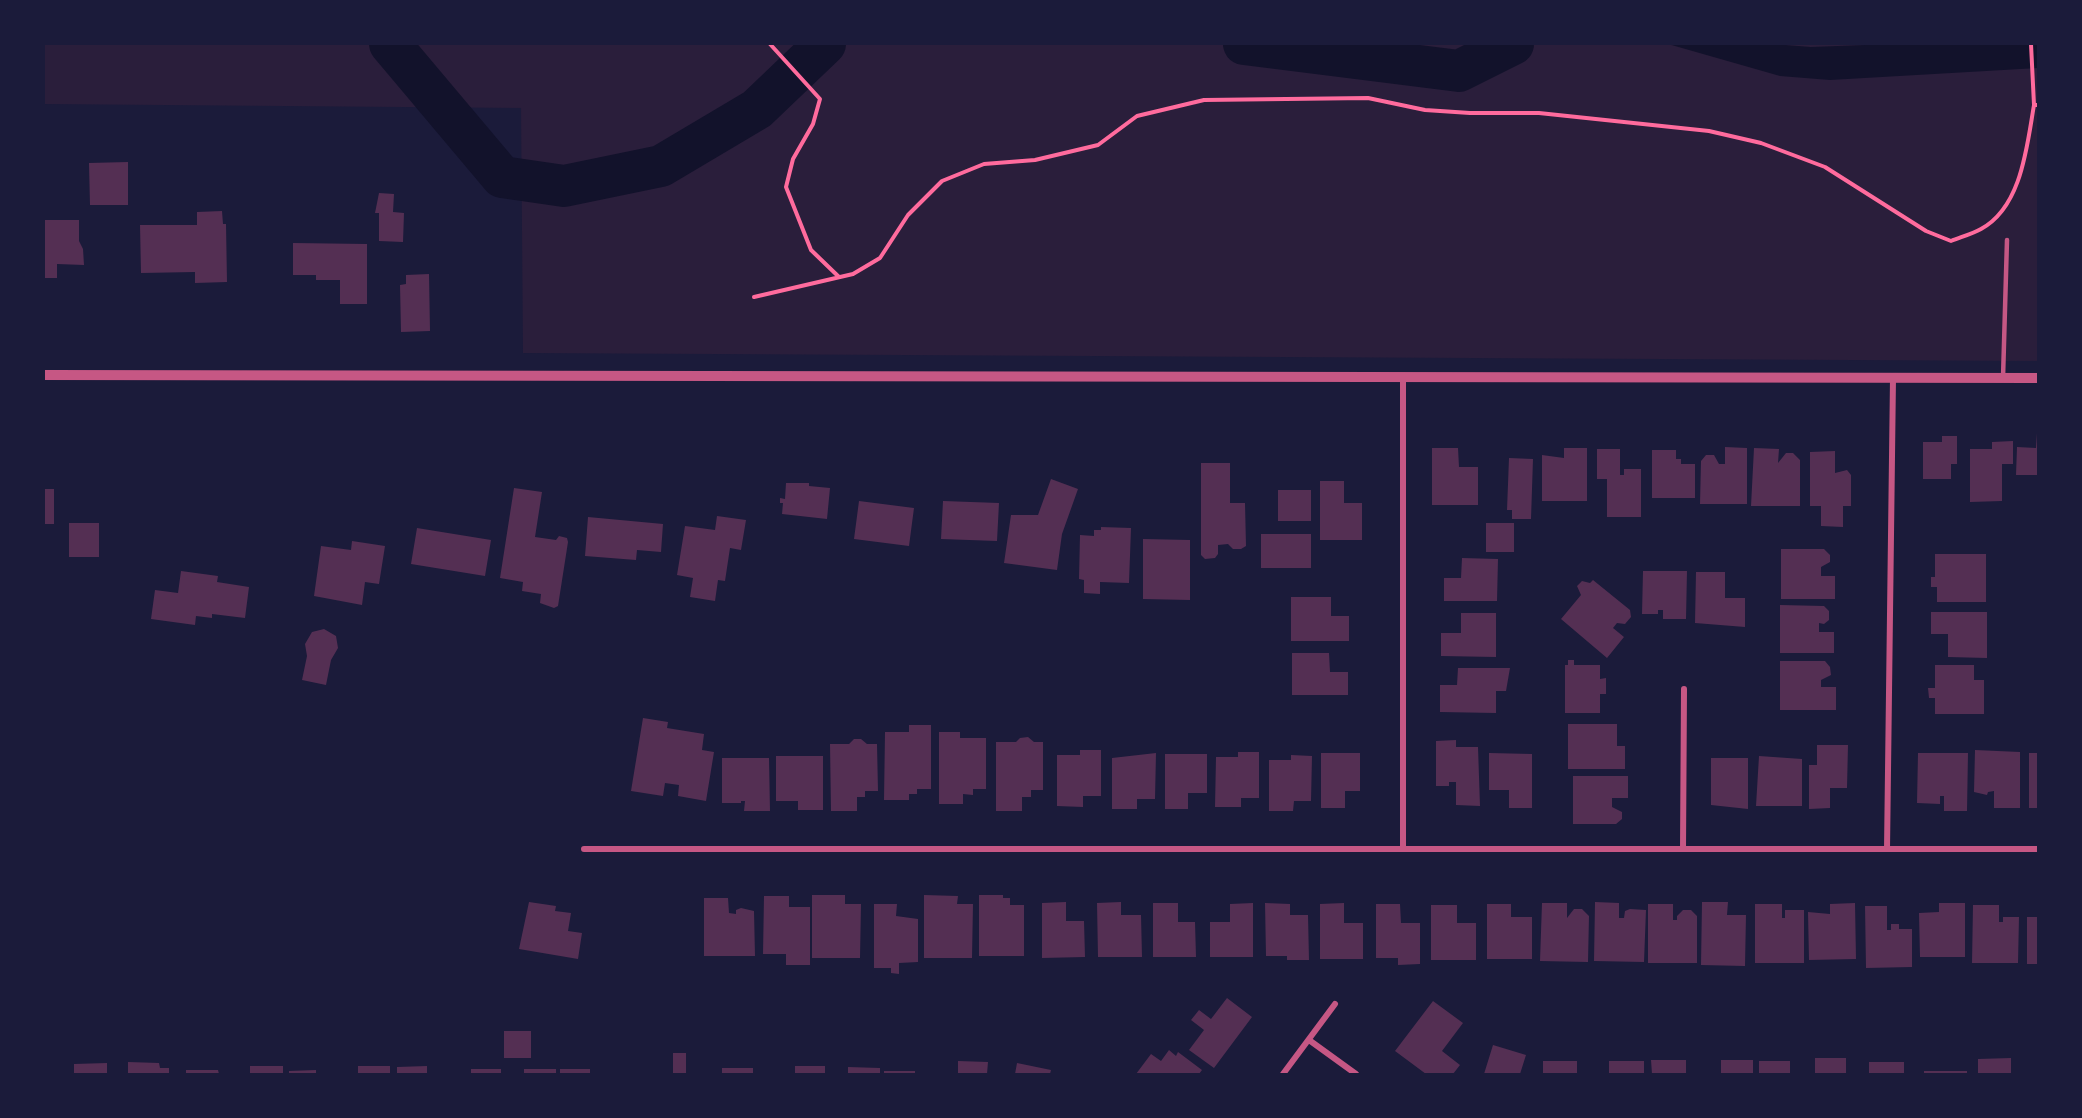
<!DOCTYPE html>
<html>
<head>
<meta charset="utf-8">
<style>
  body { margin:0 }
  #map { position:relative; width:2082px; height:1118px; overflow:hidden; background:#1b1b3a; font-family:Merriweather,serif }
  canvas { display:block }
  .frame { position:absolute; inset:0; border:45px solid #1b1b3a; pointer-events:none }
</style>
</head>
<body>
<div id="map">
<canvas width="2082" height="1118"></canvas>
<div class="frame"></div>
</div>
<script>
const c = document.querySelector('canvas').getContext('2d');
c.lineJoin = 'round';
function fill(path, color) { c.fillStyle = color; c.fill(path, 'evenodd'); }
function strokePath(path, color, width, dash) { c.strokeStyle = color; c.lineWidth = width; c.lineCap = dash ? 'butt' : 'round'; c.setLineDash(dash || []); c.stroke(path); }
fill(new Path2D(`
  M44,44H2038V361L523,353L521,108L44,104Z`), '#2a1e3b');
fill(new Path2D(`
  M1668,44H1772L1811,47L1892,44H2038V68L1830,80L1780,76Z`), '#12122b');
strokePath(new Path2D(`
  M390,44L502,177L564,186L661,166L757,109L825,44
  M1244,44L1459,71L1513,44`), '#12122b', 42);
fill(new Path2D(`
  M128,162V205H90L89,163Z
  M379,193L394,194L393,212L404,213L403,242L379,241V213H375Z
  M222,211L223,224H226L227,282L195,283V272L141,273L140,225H197V212Z
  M44,220H79V241L83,249L84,265L57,264V278H44Z
  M293,243L367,244V304H340V280H316V275H293Z
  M429,274L430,331L401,332L400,285L406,284V275Z
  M2037,433L2038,475H2016L2017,447L2036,448Z
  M1942,436H1957V464H1951V479H1923V442H1942Z
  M2013,441V464H2002V501L1970,502V449H1992V442Z
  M1725,447L1747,448V504H1700L1701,461L1706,455H1714L1719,464H1725Z
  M1432,448H1458L1459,467H1478V505H1432Z
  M1564,448H1587V501H1542V455L1564,458Z
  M1754,448L1779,449L1778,463L1786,453H1793L1800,460V506H1751Z
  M1597,449H1620V475H1624V469H1641V517H1607V479H1597Z
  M1652,450H1676V459H1681V464H1695V498H1652Z
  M1835,451V473L1847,470L1851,475V506H1843V527L1821,526V506H1810V452Z
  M1509,458L1533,459L1531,519H1512V510H1507Z
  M1201,463H1230V503H1245L1246,546L1241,549H1233L1228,544L1218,545V554L1215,558L1205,559L1201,555Z
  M1051,479L1078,489L1062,534L1057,570L1004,563L1011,515H1038Z
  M1320,481H1344V503H1362V540H1320Z
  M786,483H809V486L830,488L827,519L782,514L783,503H780V498L785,499Z
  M514,488L542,492L535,537L556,540L559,536L567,538L568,542L558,606L554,608L540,603L541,594L522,591L523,582L500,578Z
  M44,489H54V524H44Z
  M1278,490H1311V521H1278Z
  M859,501L914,508L909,546L854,539Z
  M943,501L999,503L997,541L941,539Z
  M717,516L746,520L741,550L730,548L725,581L718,580L715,601L690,597L693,578L677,575L685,526L715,530Z
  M588,517L663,524L661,552L637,550L636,560L585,556Z
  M69,523H99V557H69Z
  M1486,523H1514V552H1486Z
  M1101,527L1131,528L1129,583L1100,582V594L1084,593V580L1079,579L1080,535L1094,536V530H1101Z
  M417,528L491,540L485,576L411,564Z
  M1261,534H1311V568H1261Z
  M1143,539L1190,540V600L1143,599Z
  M352,541L385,546L379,584L365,582L362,605L314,596L321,546L351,550Z
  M1781,549H1824L1830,555V562L1821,567V576H1835V599H1781Z
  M1935,554H1986V602H1937V587H1931V577H1935Z
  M1462,558L1498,559L1497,601H1444V578H1461Z
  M181,571L218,576L217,582L249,587L245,618L212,614V618L196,616L195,625L151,619L155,590L178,593Z
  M1643,571H1687L1686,619H1663V610H1658V614H1642Z
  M1696,572H1725V598H1745V627L1695,623Z
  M1593,580L1630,610L1631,617L1625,624L1617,623L1613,628L1624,637L1607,658L1561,619L1581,595L1577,586L1582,581L1590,583Z
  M1291,597H1331V616H1349V641H1291Z
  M1780,605L1824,606L1829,611V620L1824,624L1819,623V632H1834V653H1780Z
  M1931,612H1987V658L1948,657V634H1931Z
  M1461,613H1496V657L1441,656V633H1461Z
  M324,629L336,636L338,648L331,660L326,685L302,680L307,656L305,644L312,632Z
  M1292,653H1329L1330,672H1348V695H1292Z
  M1568,660H1574V665H1600V679L1606,678V694H1600V713H1565V665H1568Z
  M1780,661H1825L1830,667L1831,675L1821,680V687H1836V710H1780Z
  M1935,665H1974V680H1984V714H1935V698H1929L1928,688H1935Z
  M1458,668H1510L1506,691H1496V713L1440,712V685H1457Z
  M643,718L668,722L667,728L704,734L702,750L714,752L706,801L678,796L679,785L665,783L663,796L631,791Z
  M1568,724H1617V746H1625V769H1568Z
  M909,725H931V789H917V794H909V800H884L885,732H909Z
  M939,732H960V738H986V789H973V795L963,794V804H939Z
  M1028,737L1034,742H1043V790H1031V797H1022V811H996V742H1016L1020,738Z
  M854,739H861L867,744H877L878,791H865V797H857V811H831L830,744H849Z
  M1456,740V747H1478L1480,806L1456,805V782H1449V786H1436V741Z
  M1817,745H1848L1847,788H1830V808L1809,809V765H1817Z
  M1080,750H1101V796H1083V807L1057,806V755H1080Z
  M1975,750L2020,752V808H1994V791L1988,792L1987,795L1974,792Z
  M1238,752H1259V798H1241V807H1215L1216,757H1238Z
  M1156,753L1155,799H1137V809H1112V758Z
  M1321,753H1360V791H1345V808H1321Z
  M1489,753L1532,754V808H1509V790H1489Z
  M1918,753H1968L1967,811H1944V796H1940V804L1917,803Z
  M2029,753H2038V808H2029Z
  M1165,754H1207V793H1188V809H1165Z
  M1291,755L1312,756L1311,801H1294L1293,811H1269V760H1291Z
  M776,756H823V810H798V801H776Z
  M1759,756L1802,759V806H1756Z
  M722,758H769L770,811H744L745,801H741V803H722Z
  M1711,758H1748V809L1711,805Z
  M1573,776H1628V798H1612V807L1622,812V819L1616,824H1573Z
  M812,895H845V904H861L860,958H812Z
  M924,895L958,896L957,904H973L972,958H924Z
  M979,895H1003V898H1010V905H1024V956H979Z
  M764,896H789V907H810V965H786V954H763Z
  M704,898H728L729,913L736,914V910L741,908L754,911L755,956H704Z
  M529,902L556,906L555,911L571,913L568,931L582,933L578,959L519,949Z
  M1066,902V921H1084L1085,957L1042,958V903Z
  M1121,902V915H1141L1142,957H1098L1097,903Z
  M1595,902L1619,903V918H1624L1625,911L1630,909L1646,910L1644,962L1594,961Z
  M1702,902H1728L1727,915H1746L1745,966L1701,965Z
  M1153,903H1178V922H1195L1196,957H1153Z
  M1253,903V957H1210V922H1230V904Z
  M1265,903L1290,904V915H1308L1309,960H1287V956H1266Z
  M1344,903V923H1363V959H1320V904Z
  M1542,903H1567V918L1574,909H1582L1589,916L1588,962L1540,961Z
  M1855,903L1856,959L1809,960L1808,912L1830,914V904Z
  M1939,903H1965V957H1920L1919,913L1939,912Z
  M874,904H897L896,916L918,919V962L899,963V974L891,973V968H874Z
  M1376,904H1400L1401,923H1420V964L1398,965V958H1376Z
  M1487,904H1511V917H1532V959H1487Z
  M1648,904H1673V920H1677V916L1683,910H1691L1697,916V963H1648Z
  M1755,904H1782V918H1785V910H1804V963H1755Z
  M1431,905H1457V923H1476V960H1431Z
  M1973,905H1999V922H2003V917H2019L2018,963H1972Z
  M1865,906H1887V930H1891V924H1899V929H1912V967L1866,968Z
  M2027,917H2038V964H2027Z
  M1227,998L1252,1017L1214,1068L1189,1050L1204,1030L1191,1020L1199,1010L1211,1019Z
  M1433,1001L1463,1023L1442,1051L1460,1065L1453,1074H1426L1395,1051Z
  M504,1031H531V1058H504Z
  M1493,1045L1526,1055L1520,1074H1484Z
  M1169,1050L1176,1056L1178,1052L1202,1070L1199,1074H1136L1151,1054L1161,1061Z
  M673,1053H686V1074H673Z
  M1815,1058H1846V1074H1815Z
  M2011,1058V1074H1978V1059Z
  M1651,1060H1686V1074H1652Z
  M1721,1060H1753V1074H1721Z
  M958,1061L988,1062L987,1074H958Z
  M1543,1061H1577V1074H1543Z
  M1609,1061H1644V1074H1609Z
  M1759,1061H1790V1074H1759Z
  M128,1062L159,1063L160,1068H169V1074H128Z
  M1869,1062H1904V1074H1869Z
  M107,1063V1074H74V1064Z
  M1017,1063L1051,1070L1050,1074H1015Z
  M250,1066H283V1074H250Z
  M358,1066H390V1074H358Z
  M427,1066V1074H397V1067Z
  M795,1066H825V1074H795Z
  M848,1067L880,1068V1074H848Z
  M722,1068H753V1074H722Z
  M471,1069H501V1074H471Z
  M524,1069H556V1074H524Z
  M560,1069H590V1074H560Z
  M186,1070H218L219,1074H186Z
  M316,1070V1074H289V1071Z
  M884,1071H915V1074H884Z
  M1924,1071H1967V1074H1924Z`), '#542f53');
strokePath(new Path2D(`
  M770,44L820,99L813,124L793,159L786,187L811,250L839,277
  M2031,44L2034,105
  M754,297L853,274L880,258L908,215L942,181L984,164L1035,160L1098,145L1137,116L1204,100L1368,98L1425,110L1470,113H1539L1709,131L1761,143L1825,167L1926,231L1951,241C1961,237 1972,234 1981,229C2022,207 2027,145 2034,105H2038`), '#ff6b9d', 4);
strokePath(new Path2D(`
  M2003,378L2007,240`), '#c65784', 4.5);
strokePath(new Path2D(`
  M1403,377V849
  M584,849H2038
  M1683,849L1684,689
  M1887,849L1893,378
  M1309,1040L1356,1074
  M1283,1074L1335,1004`), '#c65784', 6);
strokePath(new Path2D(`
  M44,375L2038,378`), '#c65784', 10);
</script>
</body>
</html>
